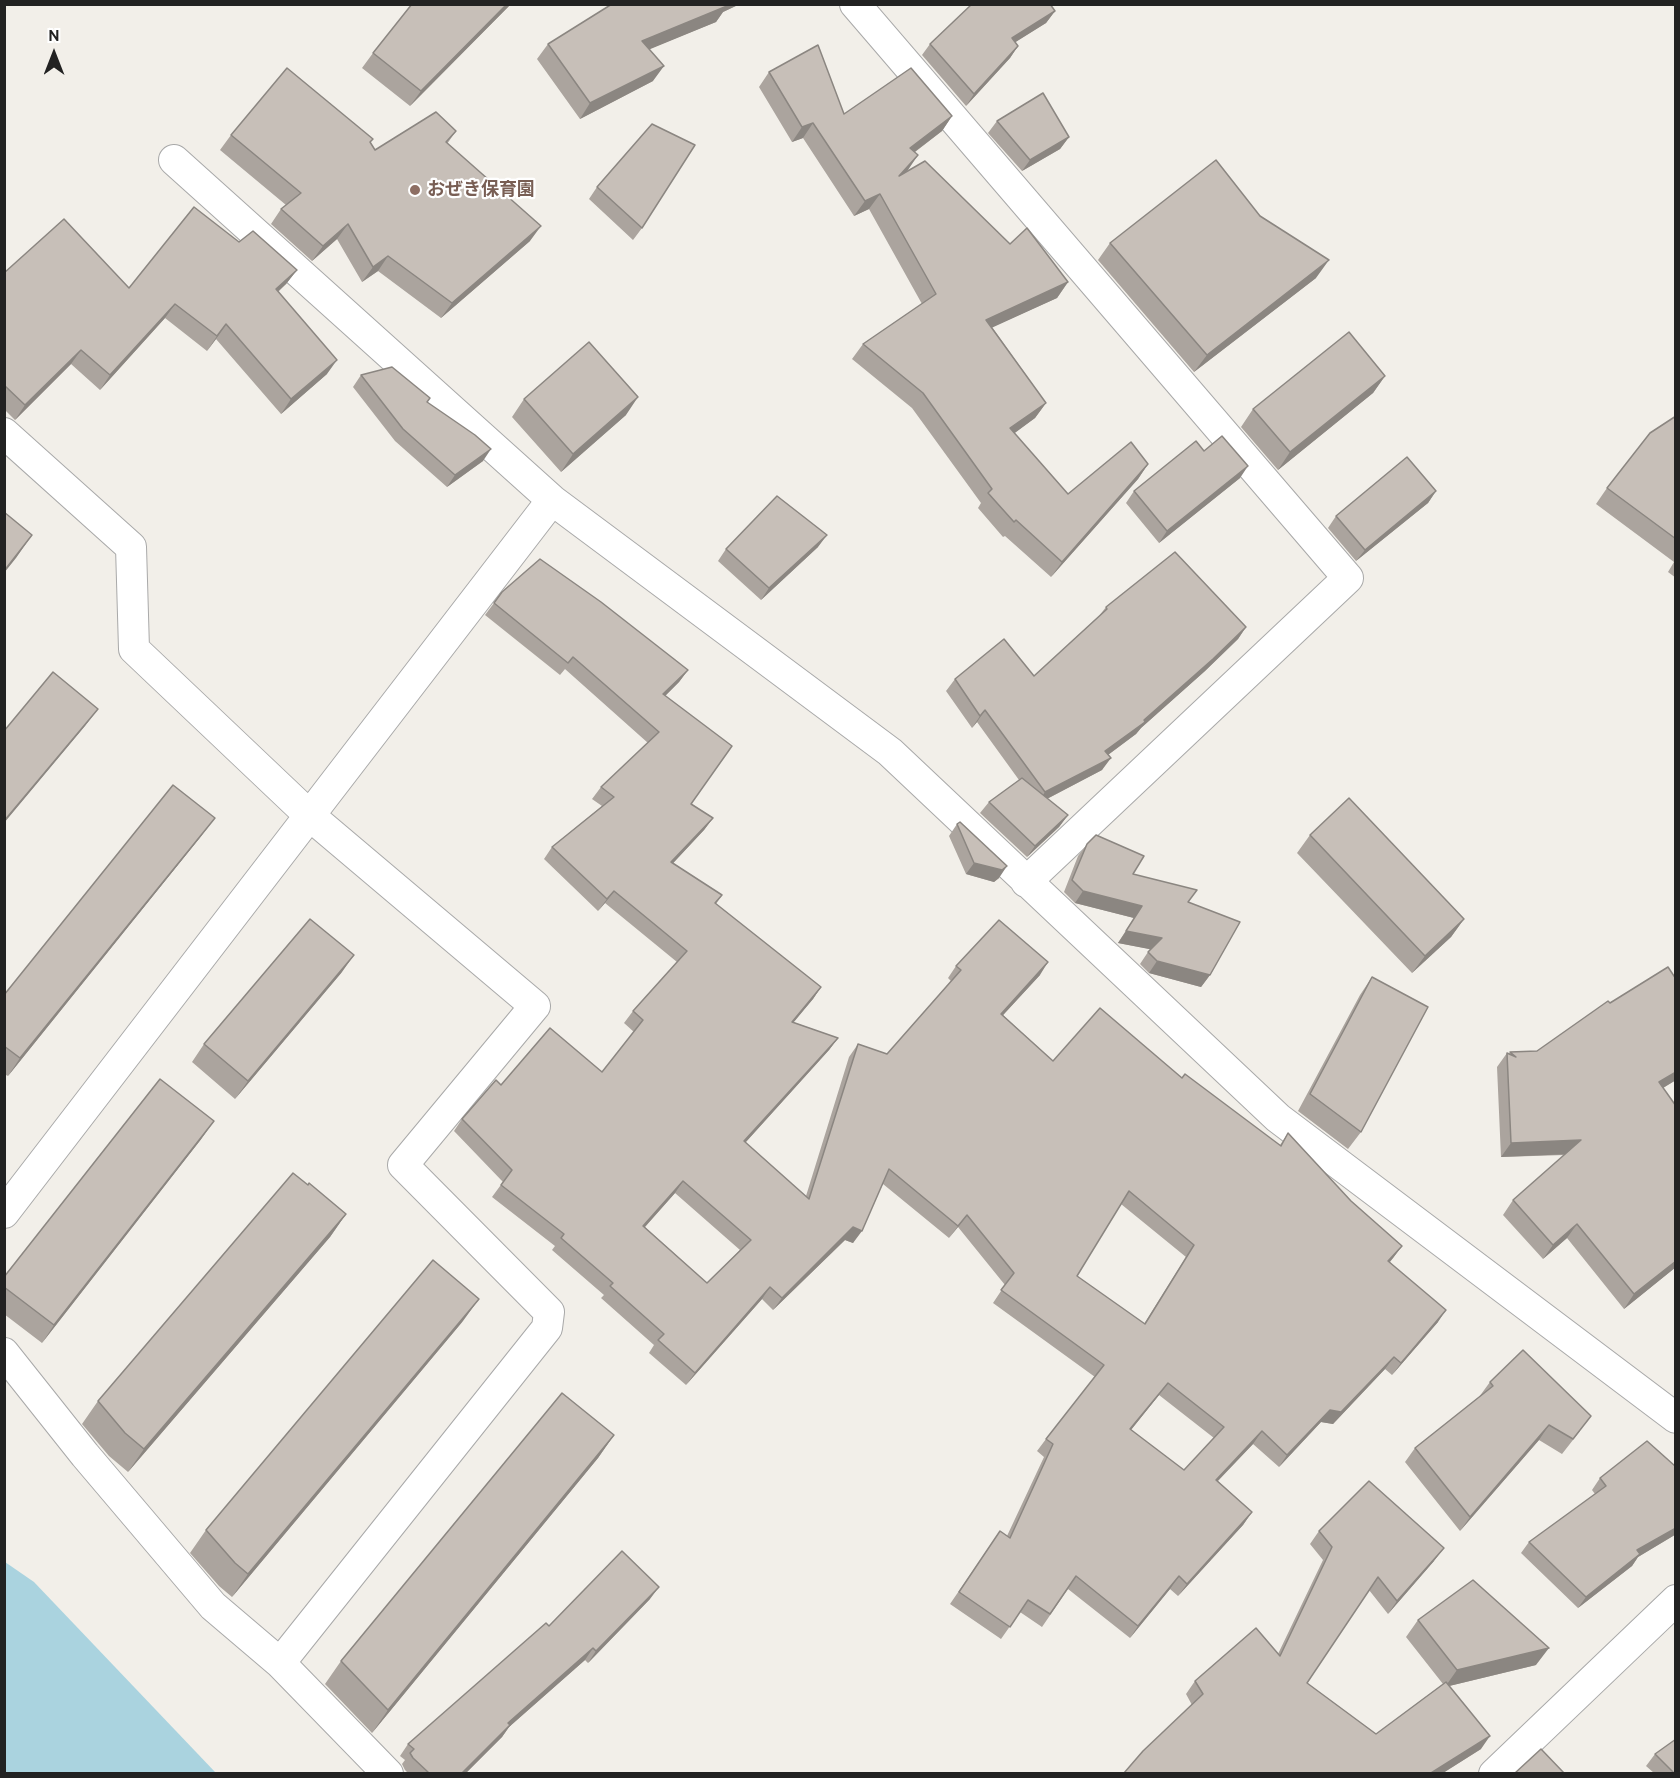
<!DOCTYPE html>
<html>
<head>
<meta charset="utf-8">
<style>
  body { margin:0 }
  #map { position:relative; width:1680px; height:1778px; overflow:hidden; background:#f2efe9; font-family:Cabin,sans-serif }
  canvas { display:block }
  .frame { position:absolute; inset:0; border:6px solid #222; pointer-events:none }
  .north { position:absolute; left:24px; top:24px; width:60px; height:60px; -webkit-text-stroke:4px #fff; paint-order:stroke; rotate:0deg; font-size:16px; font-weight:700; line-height:24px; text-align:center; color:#222 }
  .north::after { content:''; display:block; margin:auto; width:21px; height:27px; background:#222; clip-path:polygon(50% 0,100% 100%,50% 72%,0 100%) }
</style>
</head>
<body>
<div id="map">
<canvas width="1680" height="1778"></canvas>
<div class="frame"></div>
<div class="north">N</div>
</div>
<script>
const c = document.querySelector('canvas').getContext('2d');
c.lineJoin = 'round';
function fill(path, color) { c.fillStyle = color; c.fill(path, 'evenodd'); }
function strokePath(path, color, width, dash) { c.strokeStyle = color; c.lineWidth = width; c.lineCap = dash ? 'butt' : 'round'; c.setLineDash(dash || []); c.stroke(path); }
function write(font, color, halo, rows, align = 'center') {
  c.font = font + ' Cabin,"Noto Sans JP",sans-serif'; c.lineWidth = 4.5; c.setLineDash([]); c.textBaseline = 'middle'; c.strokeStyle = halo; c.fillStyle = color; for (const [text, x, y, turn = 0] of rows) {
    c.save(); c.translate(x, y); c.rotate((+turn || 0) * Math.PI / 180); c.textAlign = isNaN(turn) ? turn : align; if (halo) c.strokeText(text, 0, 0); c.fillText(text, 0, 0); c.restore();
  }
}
fill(new Path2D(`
  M5,1562L34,1582L216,1773H5Z`), '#aad3df');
const street = new Path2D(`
  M855,4L1348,578L1026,882
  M174,160L552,500L890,752L1278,1118L1676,1418
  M4,433L131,547L134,649L309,815L535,1006L403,1165L549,1312L547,1328L280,1663
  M4,1213L552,500
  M4,1353L85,1455L213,1606L280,1663L388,1774
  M1494,1774L1676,1600`);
strokePath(street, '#a9a9a9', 32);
strokePath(street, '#fff', 30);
fill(new Path2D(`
  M412,4H511L410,106L362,68L373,53Z
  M606,4H740L723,12L716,22L649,49L653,81L580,119L537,59L548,44L608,7Z
  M1055,11L1046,23L1015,42L1018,46L1010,58L966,106L922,55L930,44Z
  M769,72L844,114L952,116L942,131L915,152L906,172L1010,244L1068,282L1057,298L992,327L1046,403L1035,418L1014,433L1068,494L1148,464L1138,479L1051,577L1005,536L1003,537L978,508L981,503L912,408L852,359L863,344L922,304L869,209L854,216L803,138L792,142L759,87Z
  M997,121L1069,137L1060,149L1022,171L988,133Z
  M456,131L447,144L530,241L441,318L378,271L362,282L337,239L312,261L271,224L281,209L286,205L220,150L231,135L373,139L370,143L375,150Z
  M597,187L642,228L633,240L589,199Z
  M1260,216L1316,278L1194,372L1098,260L1110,243Z
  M239,242L297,270L286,284L278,292L327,374L281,414L216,339L207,351L165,318L100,390L71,364L15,420L4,409V273L129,288Z
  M361,375L427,402L483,461L447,487L395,441L353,387Z
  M1385,376L1373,393L1278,470L1241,427L1253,409Z
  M524,399L626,415L561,472L512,417Z
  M1676,416V578L1668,572L1674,562L1596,504L1607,488Z
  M1204,451L1240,478L1159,543L1126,503L1134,491Z
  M1436,491L1428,503L1356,561L1328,528L1336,516Z
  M818,547L761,600L718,561L726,549Z
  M494,603L688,670L679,682L665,696L692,804L713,818L704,830L673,863L722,895L716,904L821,987L813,999L793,1022L838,1038L829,1050L745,1143L806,1196L849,1057L858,1044L887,1054L951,981L948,978L956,966L1040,975L1003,1015L1053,1061L1182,1078L1280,1145L1288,1133L1351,1201L1402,1246L1390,1262L1438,1322L1392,1375L1385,1369L1333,1424L1321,1422L1279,1467L1253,1444L1218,1481L1252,1512L1243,1525L1178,1596L1170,1589L1130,1638L1068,1589L1042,1627L1020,1612L1001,1639L950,1604L1000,1531L1007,1536L1044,1457L1037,1451L1046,1439L1095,1377L993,1303L1005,1285L958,1227L949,1238L883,1184L853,1243L845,1240L773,1310L762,1299L686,1385L649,1353L654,1345L601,1298L604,1295L552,1250L555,1246L492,1197L503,1182L454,1131L462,1119L501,1085L602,1072L634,1032L624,1023L633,1011L677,962L605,903L598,911L544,859L552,847L602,806L592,799L601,787L648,743L565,669L560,675L485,615ZM675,1193L740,1250L707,1283L645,1227ZM1121,1204L1186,1257L1144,1324L1077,1276ZM1159,1395L1214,1438L1184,1470L1131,1430Z
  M1106,607L1246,627L1238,639L1205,671L1141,728L1136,734L1108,755L1102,770L1047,799L1068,815L1059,827L1027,857L980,813L989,802L1019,780L977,722L972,728L946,691L955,679L1034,676L1099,616Z
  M957,824L999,878L994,882L966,874L949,836Z
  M202,835L8,1076L4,1074V995Z
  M1310,835L1464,919L1451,937L1412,973L1297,853Z
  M1087,844L1133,874L1188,902L1210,975L1201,987L1149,973L1140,964L1150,949L1118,943L1134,918L1075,903L1064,892L1078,856Z
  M342,972L235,1099L192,1062L204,1044Z
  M1372,977L1361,1132L1348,1149L1298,1111L1360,995Z
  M1510,1052L1676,1080L1663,1088L1676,1106V1267L1624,1309L1567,1238L1543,1259L1503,1215L1513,1200L1565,1155L1501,1157L1497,1067L1507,1053L1509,1054Z
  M202,1138L42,1343L4,1314V1277Z
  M346,1214L330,1237L128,1472L109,1456L82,1424L98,1401Z
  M463,1321L232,1597L219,1586L190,1553L206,1530Z
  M1490,1382L1580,1431L1562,1454L1539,1440L1460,1531L1405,1462L1415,1448L1479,1397Z
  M614,1435L598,1458L372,1733L325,1684L341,1661Z
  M1675,1466H1676V1534L1673,1536L1638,1557L1632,1566L1578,1608L1521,1553L1529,1542L1595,1494L1592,1490L1600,1478Z
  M1319,1531L1434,1561L1388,1614L1369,1590L1307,1683L1376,1734L1443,1684L1406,1637L1418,1620L1536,1665L1449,1686L1481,1749L1443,1773L1192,1705L1186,1694L1195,1681L1278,1654L1323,1560L1310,1544Z
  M650,1599L588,1663L585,1660L509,1727L502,1737L466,1773H408L405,1770L402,1764L405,1760L400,1756L408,1744L549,1626Z
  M1655,1754L1676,1773H1654L1646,1766Z`), '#aba49e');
fill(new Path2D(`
  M507,4H511L410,106L421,91Z
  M720,4H740L723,12L716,22L631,57L642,41Z
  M1055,11L1046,23L1003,50L1012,38Z
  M1018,46L1010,58L966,106L974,94Z
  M664,66L653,81L580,119L590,103Z
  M952,116L942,131L900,163L910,148Z
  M813,123L803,138L792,142L802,127Z
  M1069,137L1060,149L1022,171L1030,160Z
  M918,155L908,170L889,191L899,176Z
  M880,194L869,209L854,216L865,201Z
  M348,224L337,239L312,261L323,246Z
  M541,226L530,241L441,318L452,303Z
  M388,256L378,271L362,282L373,267Z
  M1329,260L1316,278L1194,372L1207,355Z
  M297,270L286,284L265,303L276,289Z
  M1068,282L1057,298L976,335L986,320Z
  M175,304L165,318L100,390L110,375Z
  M226,324L216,339L207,351L217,336Z
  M81,350L71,364L15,420L25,405Z
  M337,360L327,374L281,414L291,399Z
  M1385,376L1373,393L1278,470L1290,452Z
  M638,397L626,415L561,472L573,454Z
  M1046,403L1035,418L1000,444L1010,428Z
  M491,449L483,461L447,487L455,475Z
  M1148,464L1138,479L1051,577L1062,562Z
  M1248,466L1240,478L1159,543L1167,531Z
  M1436,491L1428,503L1356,561L1365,550Z
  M32,535L16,558L4,573V571Z
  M827,535L818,547L761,600L769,588Z
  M1246,627L1238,639L1205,671L1141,728L1136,734L1097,763L1105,751L1144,720Z
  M688,670L679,682L655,706L663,694Z
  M98,709L85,726L4,823V821Z
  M985,710L977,722L972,728L980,716Z
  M1111,758L1102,770L1037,804L1045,792Z
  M1068,815L1059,827L1027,857L1035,846Z
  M215,818L202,835L8,1076L20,1058Z
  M713,818L704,830L663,874L671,862Z
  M974,863L1007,866L999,878L994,882L966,874Z
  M614,891L605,903L598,911L607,899Z
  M1083,891L1142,906L1134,918L1075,903Z
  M1464,919L1451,937L1412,973L1425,956Z
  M1126,931L1162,938L1154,950L1118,943Z
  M354,955L342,972L235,1099L248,1081Z
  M1157,961L1210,975L1201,987L1149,973Z
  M1048,962L1040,975L993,1026L1001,1014Z
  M821,987L813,999L784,1034L792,1022Z
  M838,1038L829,1050L735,1154L744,1141Z
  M1676,1072V1080L1648,1097L1659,1082Z
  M214,1121L202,1138L42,1343L54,1325Z
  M1581,1140L1571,1154L1501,1157L1511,1143Z
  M683,1181L675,1193L635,1238L643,1226Z
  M346,1214L330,1237L128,1472L144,1449Z
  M967,1215L958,1227L949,1238L958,1226Z
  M1577,1224L1567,1238L1543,1259L1553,1245Z
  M853,1227L862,1231L853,1243L845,1240L773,1310L782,1298Z
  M1402,1246L1393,1258L1380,1273L1388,1261Z
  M1676,1261V1267L1624,1309L1634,1294Z
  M770,1287L762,1299L686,1385L695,1373Z
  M479,1299L463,1321L232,1597L248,1574Z
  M1446,1310L1438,1322L1392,1375L1401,1363Z
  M1394,1357L1385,1369L1333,1424L1321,1422L1279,1467L1287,1455L1330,1410Z
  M1168,1383L1159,1395L1122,1441L1130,1429Z
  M1549,1425L1539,1440L1460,1531L1470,1517Z
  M1262,1431L1253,1444L1207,1492L1216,1480Z
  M614,1435L598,1458L372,1733L388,1710Z
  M1252,1512L1243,1525L1178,1596L1187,1584Z
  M1676,1528V1534L1673,1536L1638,1557L1632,1566L1578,1608L1586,1597L1637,1550Z
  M1444,1548L1434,1561L1388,1614L1397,1601Z
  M1179,1576L1170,1589L1130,1638L1138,1626Z
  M659,1587L650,1599L588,1663L596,1651Z
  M593,1648L585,1660L509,1727L502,1737L466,1773H462L508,1723Z
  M1549,1648L1536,1665L1445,1687L1457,1670Z
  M1490,1736L1481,1749L1443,1773H1431Z`), '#8b8681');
const building = new Path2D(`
  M412,4H507L421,91L373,53Z
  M612,4H724L727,6L642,41L664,66L590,103L548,44Z
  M972,4H1050L1055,11L1012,38L1018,46L974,94L930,44Z
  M818,45L844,114L911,68L952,116L910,148L918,155L899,176L925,161L1010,244L1027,228L1068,282L986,320L1046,403L1010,428L1068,494L1131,442L1148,464L1062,562L1016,520L1014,522L988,493L992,489L923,393L863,344L936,294L880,194L865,201L813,123L802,127L769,72Z
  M287,68L373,139L370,142L375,150L436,112L456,131L446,142L541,226L452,303L388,256L373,267L348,224L323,246L281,209L301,193L231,135Z
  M1043,93L1069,137L1030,160L997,121Z
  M652,124L695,145L642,228L597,187Z
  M1216,160L1260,216L1329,260L1207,355L1110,243Z
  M194,207L239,242L253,231L297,270L276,289L337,360L291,399L226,324L217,336L175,304L110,375L81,350L25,405L4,385V273L64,219L129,288Z
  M1349,332L1385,376L1290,452L1253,409Z
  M589,342L638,397L573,454L524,399Z
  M392,367L430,398L427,402L475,435L491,449L455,475L403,429L361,375Z
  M1676,416V539L1607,488L1650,433Z
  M1222,436L1248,466L1167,531L1134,491L1196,441L1204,451Z
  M1407,457L1436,491L1365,550L1336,516Z
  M777,496L827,535L769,588L726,549Z
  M4,512L32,535L4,571Z
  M1175,552L1246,627L1213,659L1144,720L1145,722L1105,751L1111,758L1045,792L985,710L980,716L955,679L1004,639L1034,676L1107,609L1106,607Z
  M540,559L601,602L688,670L663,694L732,746L691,804L713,818L671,862L722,895L715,903L821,987L792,1022L838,1038L744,1141L809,1199L858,1044L887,1054L961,970L956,966L999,920L1048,962L1001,1014L1053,1061L1100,1008L1182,1078L1185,1074L1281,1146L1288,1133L1351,1201L1402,1246L1388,1261L1446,1310L1401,1363L1394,1357L1341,1412L1330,1410L1287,1455L1262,1431L1216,1480L1252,1512L1187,1584L1179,1576L1138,1626L1076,1576L1050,1614L1028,1600L1010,1627L959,1592L1000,1531L1010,1538L1053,1444L1046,1439L1104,1365L1001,1290L1014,1273L967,1215L958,1226L889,1169L862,1231L853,1227L782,1298L770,1287L695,1373L658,1340L664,1334L610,1286L613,1283L561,1238L564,1234L501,1185L512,1170L462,1119L496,1080L501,1085L550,1028L602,1072L643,1020L633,1011L687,951L614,891L607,899L552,847L614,797L601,787L659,732L573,657L568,663L494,603L502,592ZM683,1181L751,1240L707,1283L643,1226ZM1129,1191L1194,1245L1145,1324L1077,1276ZM1168,1383L1224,1427L1184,1470L1130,1429Z
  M53,672L98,709L4,821V731Z
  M1022,778L1068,815L1035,846L989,802Z
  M173,785L215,818L20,1058L4,1046V995Z
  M1349,798L1464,919L1425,956L1310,835Z
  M960,822L1007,866L1002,870L974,863L957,824Z
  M1096,835L1144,856L1133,874L1197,890L1188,902L1240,922L1210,975L1157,961L1148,952L1162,938L1126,931L1142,906L1083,891L1072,880L1087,844Z
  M310,919L354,955L248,1081L204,1044Z
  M1668,967L1676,979V1072L1659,1082L1676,1106V1261L1634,1294L1577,1224L1553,1245L1513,1200L1581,1140L1511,1143L1507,1053L1516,1057L1510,1052L1537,1051L1608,1001L1610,1003Z
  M1372,977L1428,1007L1361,1132L1310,1094Z
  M160,1079L214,1121L54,1325L4,1287V1277Z
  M293,1173L308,1185L309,1183L346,1214L144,1449L125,1433L98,1401Z
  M433,1260L479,1299L248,1574L235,1563L206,1530Z
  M1523,1350L1591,1416L1573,1439L1549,1425L1470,1517L1415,1448L1493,1386L1490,1382Z
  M562,1393L614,1435L388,1710L341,1661Z
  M1647,1441L1675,1466H1676V1528L1637,1550L1640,1554L1586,1597L1529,1542L1606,1486L1600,1478Z
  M1369,1481L1444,1548L1397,1601L1378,1577L1307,1683L1376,1734L1446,1682L1490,1736L1431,1773H1124L1143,1751L1203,1694L1195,1681L1256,1628L1280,1656L1332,1547L1319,1531Z
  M622,1551L659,1587L596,1651L593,1648L508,1723L510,1725L462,1773H429L413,1758L410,1753L414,1749L408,1744L546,1623L549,1626Z
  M1473,1580L1549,1648L1457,1670L1418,1620Z
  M1676,1739V1773H1674L1655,1754Z
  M1541,1749L1564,1773H1515Z`);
fill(building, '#c7bfb8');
strokePath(building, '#8b8681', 1.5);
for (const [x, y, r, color] of [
  [415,190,6,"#8d6e63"]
]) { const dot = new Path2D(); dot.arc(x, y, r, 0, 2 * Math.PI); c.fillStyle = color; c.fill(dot); strokePath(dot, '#fff', 2); }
write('bold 18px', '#785e54', '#fff', [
  ["おぜき保育園",427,190]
], 'left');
</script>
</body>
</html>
